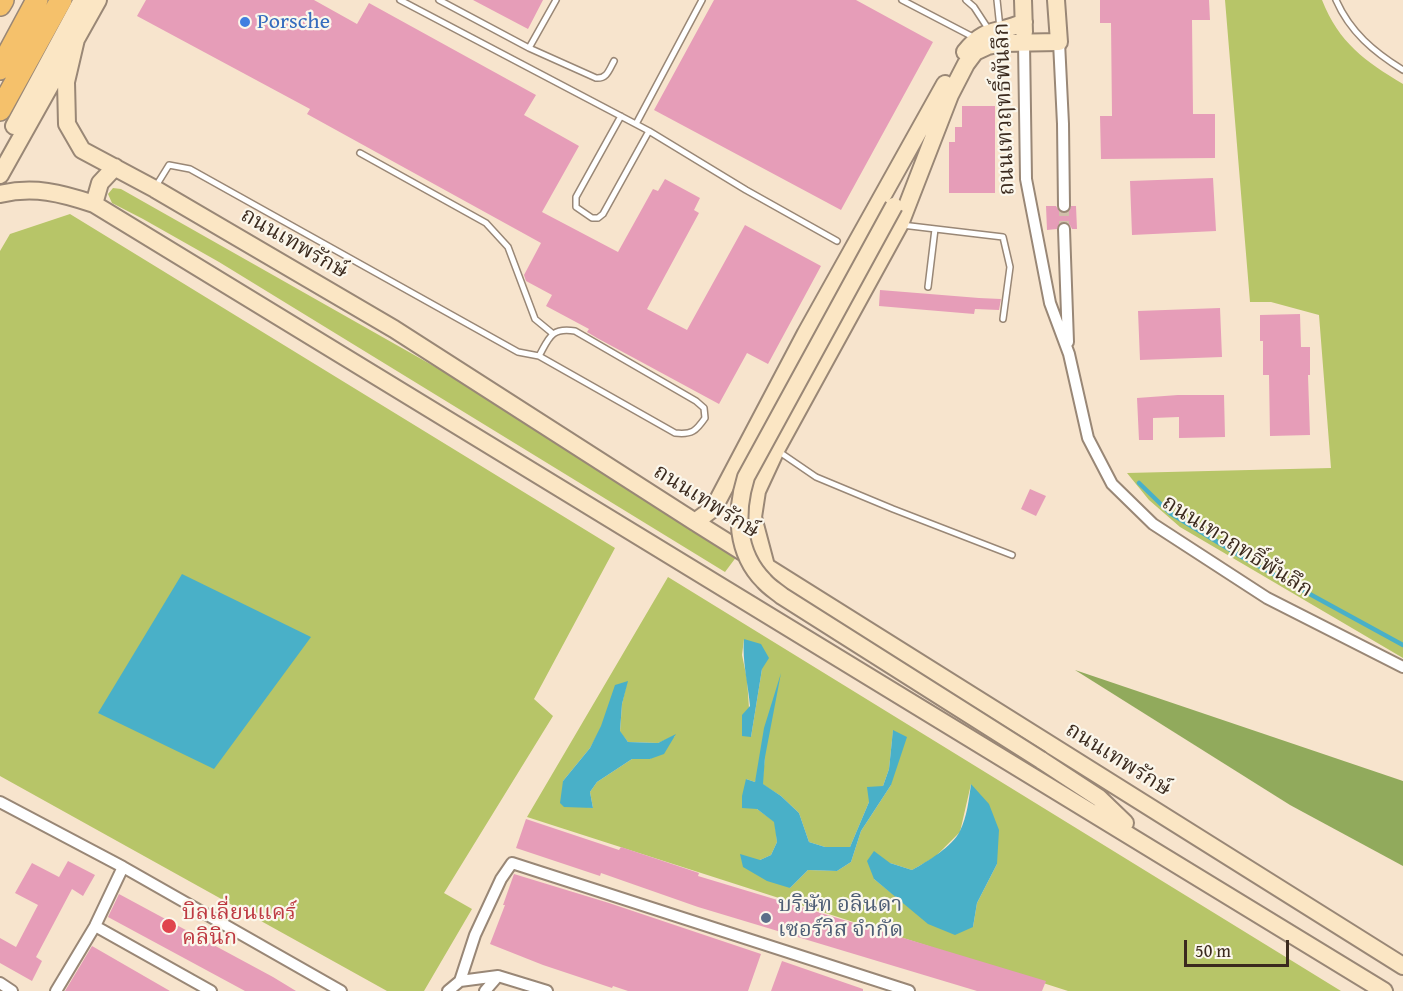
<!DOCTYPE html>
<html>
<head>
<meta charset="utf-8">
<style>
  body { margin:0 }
  #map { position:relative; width:1403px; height:991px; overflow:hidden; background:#f7e4cd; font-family:"Gentium Book Plus",serif }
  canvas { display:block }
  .scale { position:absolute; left:1184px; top:940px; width:105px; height:27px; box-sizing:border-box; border:3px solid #3b2a1e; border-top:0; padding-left:8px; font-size:18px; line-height:21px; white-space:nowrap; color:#3b2a1e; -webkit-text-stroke:4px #fbf7ec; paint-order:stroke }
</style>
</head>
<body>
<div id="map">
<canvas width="1403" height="991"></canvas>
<div class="scale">50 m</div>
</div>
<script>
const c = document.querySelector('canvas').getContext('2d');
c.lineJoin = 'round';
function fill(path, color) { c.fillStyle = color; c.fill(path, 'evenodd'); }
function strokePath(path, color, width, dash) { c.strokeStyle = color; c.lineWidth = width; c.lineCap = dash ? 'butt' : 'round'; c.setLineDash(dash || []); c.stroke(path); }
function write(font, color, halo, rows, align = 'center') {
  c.font = font + ' "Gentium Book Plus","Noto Serif Thai",serif'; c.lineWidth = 4.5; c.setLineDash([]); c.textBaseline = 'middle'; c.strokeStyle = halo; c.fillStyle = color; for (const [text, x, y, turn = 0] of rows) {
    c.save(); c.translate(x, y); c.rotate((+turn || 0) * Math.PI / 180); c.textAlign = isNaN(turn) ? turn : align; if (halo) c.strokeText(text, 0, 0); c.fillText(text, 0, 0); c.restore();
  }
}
fill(new Path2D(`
  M1225,0H1322C1339,43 1365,61 1403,84V658L1180,527L1149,500L1127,473L1331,468L1319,315L1271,302H1250Z
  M113,188L121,189L446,373L657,508L737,556L725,572L219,262L143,219L112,203L108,194Z
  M70,214L615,548L534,699L553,716L444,893L472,909L424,991H387L0,776V251L10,234Z
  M668,577L1341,991H1068L527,817ZM744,639L762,669L751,737L747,679L742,655ZM627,682L622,704L620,732L628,742L658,743L675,736L650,759H632L597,782L590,792L593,808L580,806L563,781L590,748ZM893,730L891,785L861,831L851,862L837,871L808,870L790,888L760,860L771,855L777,842L775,822L757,809L746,779L755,782L765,757L762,784L781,796L799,813L809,842L825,847H850L869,802L883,786L889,769ZM971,784L997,864L977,903L973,927L895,896L874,879L890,863L912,870L935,857L960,832Z`), '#b7c568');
fill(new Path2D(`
  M1075,670L1403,781V866L1290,805Z`), '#91aa5c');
fill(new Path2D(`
  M182,574L311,637L214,769L98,713Z
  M744,639L761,644L769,658L762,669L751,737L742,736V715L750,706C748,683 742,661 744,639Z
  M781,673L765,757L763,784L781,796L799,813L809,842L825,847H850L869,802L867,787L883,786L889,769L893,730L907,737L891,785L861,831L851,862L837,871L808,870L790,888L767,881L743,867L740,854L760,860L771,855L777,842L774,822L757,809L742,808V796L746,779L755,782L764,728Z
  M628,681L622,704L620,731L628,742L658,743L676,734L664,754L650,759H632L597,782L590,792L593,808L564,807L560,803L563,781L590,748L601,726L615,685Z
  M971,784L989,804L999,830L997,864L977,903L973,927L955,935L928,924L874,879L867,861L874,851L890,863L912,870C928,861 952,847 960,831C967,817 969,799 971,784Z`), '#49b0c8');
strokePath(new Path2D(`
  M1139,483L1170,513L1242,557L1403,645`), '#49b0c8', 4.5);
fill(new Path2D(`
  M146,0H314L357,24L369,3L536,95L524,115L579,146L542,212L618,252L653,189L658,191L665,179L700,198L694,210L699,213L647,309L687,330L745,225L821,266L768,364L747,353L719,404L597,338L587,332L589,329L546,306L552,295L526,281L524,275L541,243L307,114L310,109L137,16Z
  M473,0H543L528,29Z
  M714,0H856L933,42L841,210L654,110Z
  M1100,0H1209L1210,20H1192L1193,114H1215V158L1101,159L1100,116H1112L1111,23H1100Z
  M962,106H995V193H949V142H955V127H962Z
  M1213,178L1216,231L1132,235L1130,181Z
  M1046,206H1056L1060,212L1065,213L1070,210L1071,206H1076L1077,229H1072L1070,225L1064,222L1060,223L1057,229L1047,230Z
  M880,290L979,298L1001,299L999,310L975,309L974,314L879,306Z
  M1220,308L1222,357L1140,360L1138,311Z
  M1300,314L1301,347H1310V375H1308L1310,435L1270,436L1269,375H1263V341H1260V315Z
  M1178,395H1224L1225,437L1179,438V417L1153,418V440H1139L1137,398Z
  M1030,489L1046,496L1036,516L1021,509Z
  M526,819L619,850L621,847L699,873L698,876L1046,981L1042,991H977L698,907L601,873L600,876L516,848Z
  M68,861L95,875L83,896L72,889L36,957L42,961L32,981L0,963V938L16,947L38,905L15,893L32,863L59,877Z
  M514,874L609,903L761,954L748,991H628L613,986L612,988L543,965L490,944L505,905H503Z
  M119,894L273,977L296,991H245L108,917Z
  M92,946L170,991H65Z
  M782,961L863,989V991H771Z`), '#e69db8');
strokePath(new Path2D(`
  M1064,206V229`), '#d1bfaa', 10, [10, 5]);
const lane = new Path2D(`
  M400,0L649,131L746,190L837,241
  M439,0L529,48L596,78C607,79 609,70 614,61
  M902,0L975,38
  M966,0L974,7L989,30
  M997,0L1000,28
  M1336,0C1350,32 1374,52 1403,70
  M529,48L556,0
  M621,116L576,197V207L592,218H598L603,214L649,131
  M636,124L702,0
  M360,153L486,223L508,247L535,319L552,333
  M156,186L169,165L190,169L518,352L539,356L675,433C692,435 696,431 705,418L704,408L696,401L575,331C551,327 549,338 539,356
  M902,225L1003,237L1010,267L1003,319
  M928,287L935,229
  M778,451L816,477L893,509L1012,555`);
const street = new Path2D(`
  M1024,42L1026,179L1050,303L1069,354L1088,438L1112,484L1153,524L1267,598L1403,667
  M1059,42L1063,124L1064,206
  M1064,229L1068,342
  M0,802L123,867L341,991
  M95,926L211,991
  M460,981L475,935L501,879L512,863L909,991
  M0,983L12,991
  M56,991L95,926L123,867
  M448,991L460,981L498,976L547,991
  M485,991L498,976`);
const secondary = new Path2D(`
  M1023,0L1024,32
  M77,35L66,82L67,124L82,150L155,189L394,329L695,522L1403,966
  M965,52C986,25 998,35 1024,22
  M14,126L82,0
  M0,175L98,0
  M0,194C34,186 61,193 94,204L1384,991
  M94,204L100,183L115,167
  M695,522L711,510L718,500L806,333L945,84
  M766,566L753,517L757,491L776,450L900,224L950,95L966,64L975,52L988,46L1003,43L1059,42L1056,0
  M1041,760L1099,798L1125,823`);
const highway = new Path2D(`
  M0,5L3,0
  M0,69L37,0
  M0,110L61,0`);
strokePath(lane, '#998776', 8);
strokePath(street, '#998776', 14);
strokePath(secondary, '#998776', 20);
strokePath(highway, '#998776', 24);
strokePath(lane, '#fff', 5);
strokePath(street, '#fff', 10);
strokePath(secondary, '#fbe6c4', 16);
strokePath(highway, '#f5c16b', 21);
const secondaryBridge = new Path2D(`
  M894,206L746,477C735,512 736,553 764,581C769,587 776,591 782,596L1041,760`);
strokePath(secondaryBridge, '#998776', 20, []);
strokePath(secondaryBridge, '#fbe6c4', 16);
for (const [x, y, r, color] of [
  [245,22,6,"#3f7fe0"],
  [766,918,6,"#5c6f8a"],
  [169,926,8,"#e0444e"]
]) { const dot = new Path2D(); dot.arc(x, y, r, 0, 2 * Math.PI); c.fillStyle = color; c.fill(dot); strokePath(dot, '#fbf7ec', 2); }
write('22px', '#366cbe', '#fbf7ec', [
  ["Porsche",257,22]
], 'left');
write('22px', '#3b2a1e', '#fbf7ec', [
  ["ถนนเทวฤทธิ์พันลึก",1005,109,-92],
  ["ถนนเทพรักษ์",294,244,30],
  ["ถนนเทพรักษ์",706,502,32],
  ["ถนนเทวฤทธิ์พันลึก",1237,547,32],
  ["ถนนเทพรักษ์",1118,760,32]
]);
write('22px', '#4e5e75', '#fbf7ec', [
  ["บริษัท อลินดา",778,905],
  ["เซอร์วิส จำกัด",778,930]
], 'left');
write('22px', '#be3a42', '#fbf7ec', [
  ["บิลเลี่ยนแคร์",182,913],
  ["คลินิก",182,938]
], 'left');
</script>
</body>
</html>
